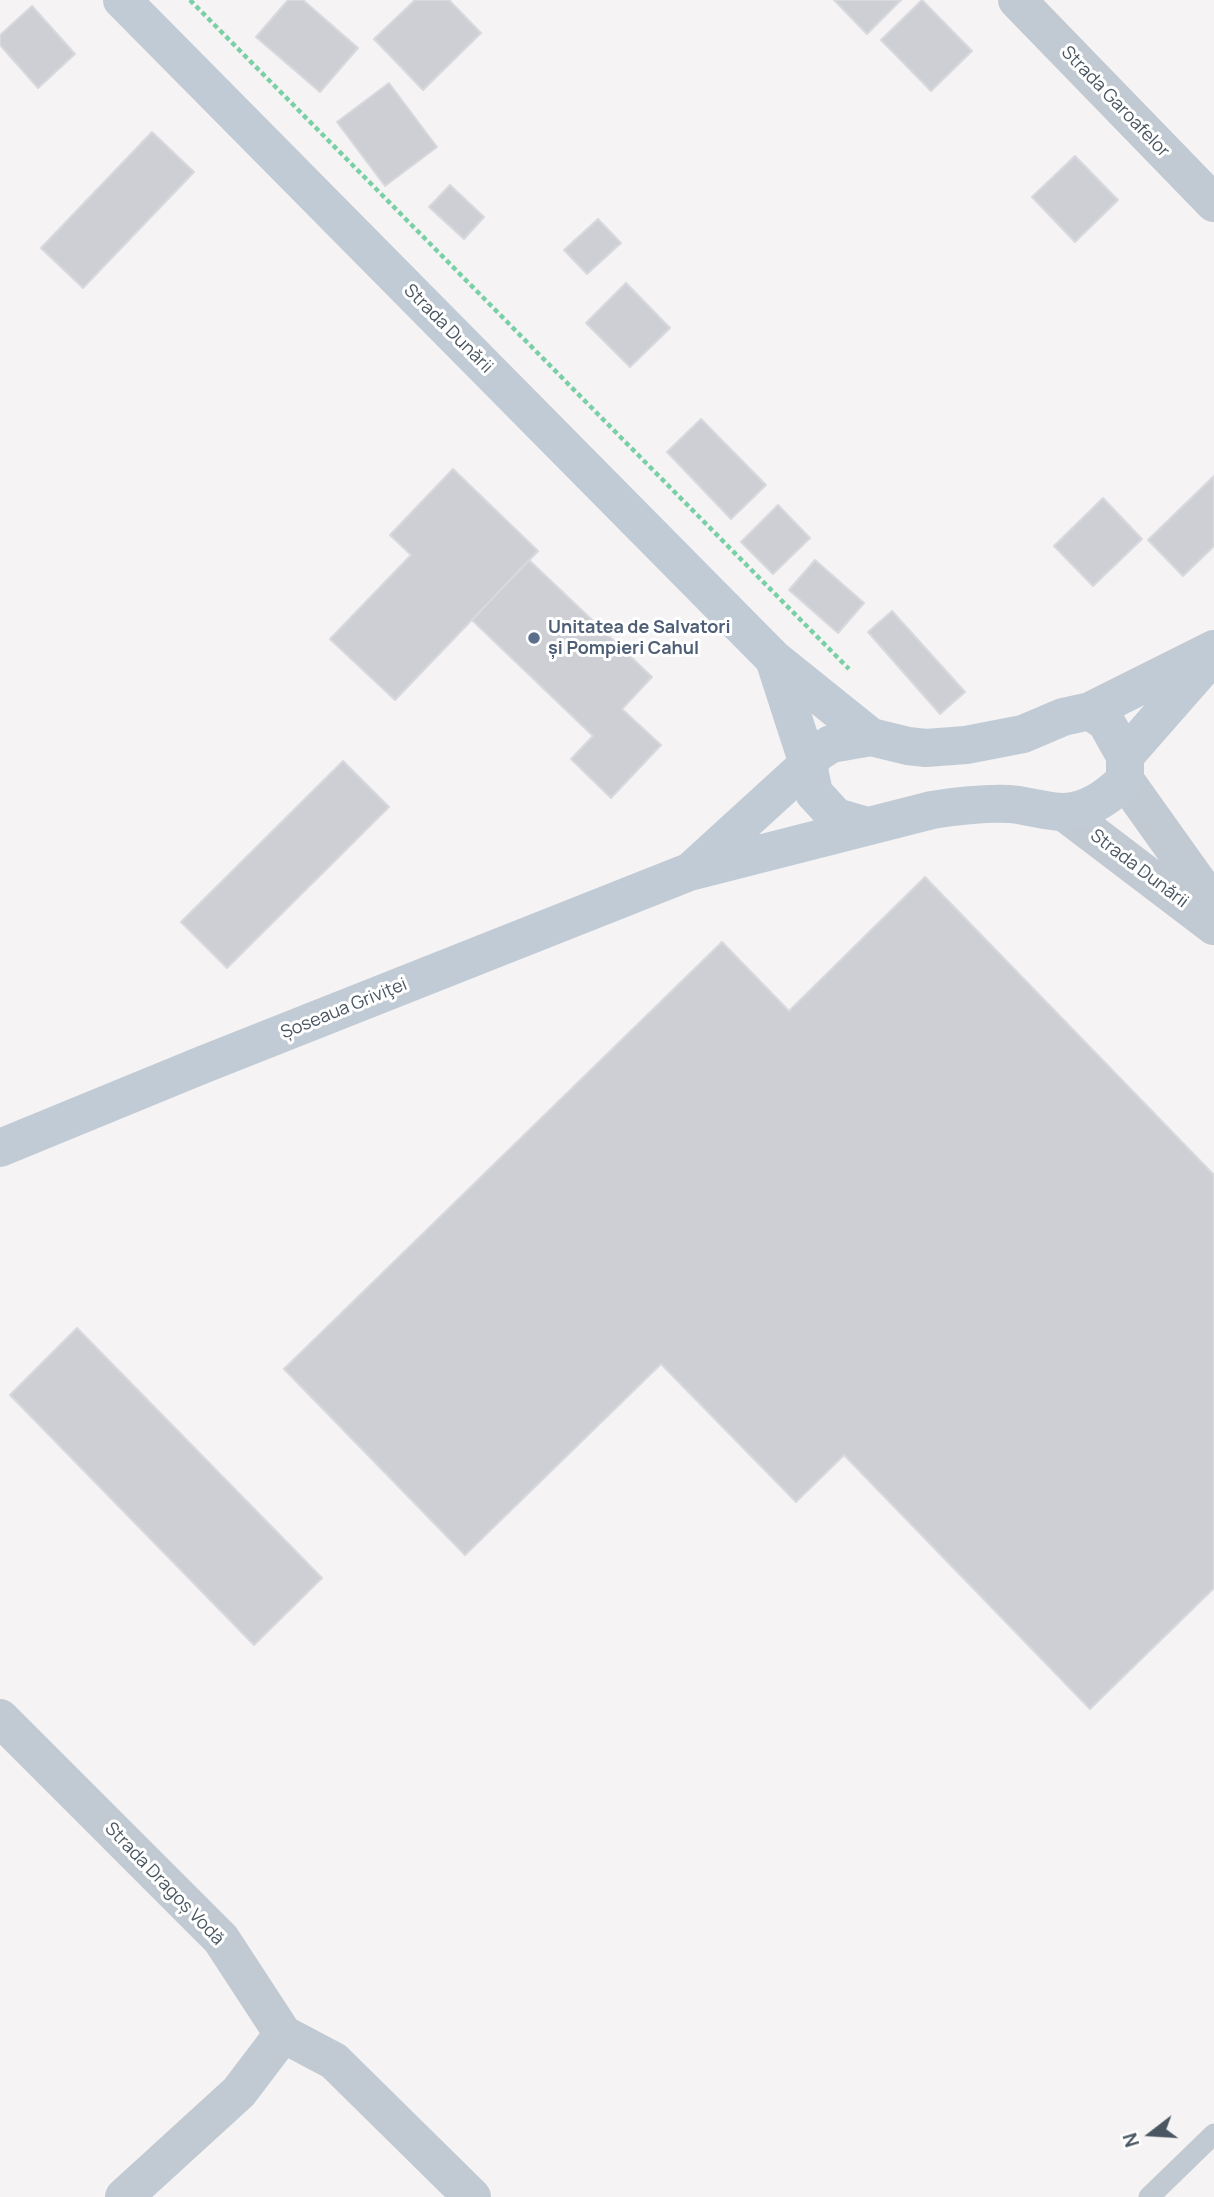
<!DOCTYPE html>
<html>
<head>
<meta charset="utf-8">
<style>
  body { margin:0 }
  #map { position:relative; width:1214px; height:2197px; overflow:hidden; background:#f5f3f3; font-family:Manrope,sans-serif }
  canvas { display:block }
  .north { position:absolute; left:1116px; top:2099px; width:70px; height:70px; -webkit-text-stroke:5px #fff; paint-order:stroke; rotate:253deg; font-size:19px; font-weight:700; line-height:28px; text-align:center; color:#4a5661 }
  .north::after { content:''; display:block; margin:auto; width:24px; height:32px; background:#4a5661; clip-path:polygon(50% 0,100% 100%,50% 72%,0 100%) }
</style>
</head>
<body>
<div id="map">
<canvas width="1214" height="2197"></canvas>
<div class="north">N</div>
</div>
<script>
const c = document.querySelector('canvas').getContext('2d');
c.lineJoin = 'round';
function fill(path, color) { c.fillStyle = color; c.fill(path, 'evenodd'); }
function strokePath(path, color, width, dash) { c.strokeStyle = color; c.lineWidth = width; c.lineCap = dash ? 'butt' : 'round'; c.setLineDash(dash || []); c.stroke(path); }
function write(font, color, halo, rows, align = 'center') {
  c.font = font + ' Manrope,sans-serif'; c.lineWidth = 6; c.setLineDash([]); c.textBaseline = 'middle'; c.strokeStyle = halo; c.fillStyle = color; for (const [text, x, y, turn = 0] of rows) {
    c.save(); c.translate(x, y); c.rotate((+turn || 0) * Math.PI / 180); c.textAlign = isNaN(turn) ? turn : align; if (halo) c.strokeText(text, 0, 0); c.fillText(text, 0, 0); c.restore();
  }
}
const building = new Path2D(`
  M288,0H303L358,48L320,92L256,37Z
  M415,0H449L481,33L423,90L374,39Z
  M834,0H901L867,34Z
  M922,0L972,51L931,91L881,40Z
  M32,6L75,54L38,88L0,45V35Z
  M389,83L437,147L385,186L337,122Z
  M152,132L194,172L83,288L41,248Z
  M1075,156L1118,200L1075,242L1032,197Z
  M450,185L484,217L464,239L429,207Z
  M598,219L621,243L587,274L564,250Z
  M626,283L670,328L630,367L586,323Z
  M701,419L766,485L731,519L667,452Z
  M453,469L538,551L395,700L330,639L411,555L390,535Z
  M1214,476V546L1183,576L1148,540Z
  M1103,498L1142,539L1093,586L1054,546Z
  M778,505L810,538L773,574L741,542Z
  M529,560L652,677L622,709L661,745L611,798L571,759L593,736L472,620Z
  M815,560L864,603L838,633L789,590Z
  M892,611L965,692L940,714L868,632Z
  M343,761L389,807L227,968L181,922Z
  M925,877L1214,1175V1588L1090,1709L844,1455L796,1502L661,1364L465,1555L284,1369L722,942L789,1011Z
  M77,1328L322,1578L254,1645L10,1395Z`);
fill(building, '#cdcfd5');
strokePath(building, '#d7d9de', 2);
strokePath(new Path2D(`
  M190,0L849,669`), '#7ad0a6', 4.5, [5, 3.5]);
strokePath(new Path2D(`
  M1149,2197L1214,2134`), '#c1cad2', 21);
strokePath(new Path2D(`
  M1017,0L1214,203
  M1125,780L1214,905
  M1064,812L1214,926
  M0,1718L221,1939L283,2034L334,2061L472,2197
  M124,2197L239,2092L283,2034`), '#c1cad2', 38);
strokePath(new Path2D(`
  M122,0L774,659L871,737
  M774,659L808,764L814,793L836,817L867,826
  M1125,756L1209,660
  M693,869L808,764L817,753L831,744L871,737L908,746L926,748L966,745L1023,734L1063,717L1090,711L1214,649
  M0,1148L202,1065L689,872L932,810C958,806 982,803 1009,804C1027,805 1045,812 1063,812C1087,812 1109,796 1125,780V756L1106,722L1090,711`), '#c1cbd6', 38);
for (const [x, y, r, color] of [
  [534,638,7,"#5c6f8a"]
]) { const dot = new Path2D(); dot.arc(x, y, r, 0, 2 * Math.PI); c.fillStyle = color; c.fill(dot); strokePath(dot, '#fff', 2.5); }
write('18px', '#4a5661', '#fff', [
  ["Strada Garoafelor",1115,102,46],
  ["Strada Dunării",448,329,45],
  ["Strada Dunării",1139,869,37],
  ["Șoseaua Griviţei",344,1009,-22],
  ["Strada Dragoș Vodă",164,1884,46]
]);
write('bold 18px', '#4e5e75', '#fff', [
  ["Unitatea de Salvatori",548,628],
  ["și Pompieri Cahul",548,649]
], 'left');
</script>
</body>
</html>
